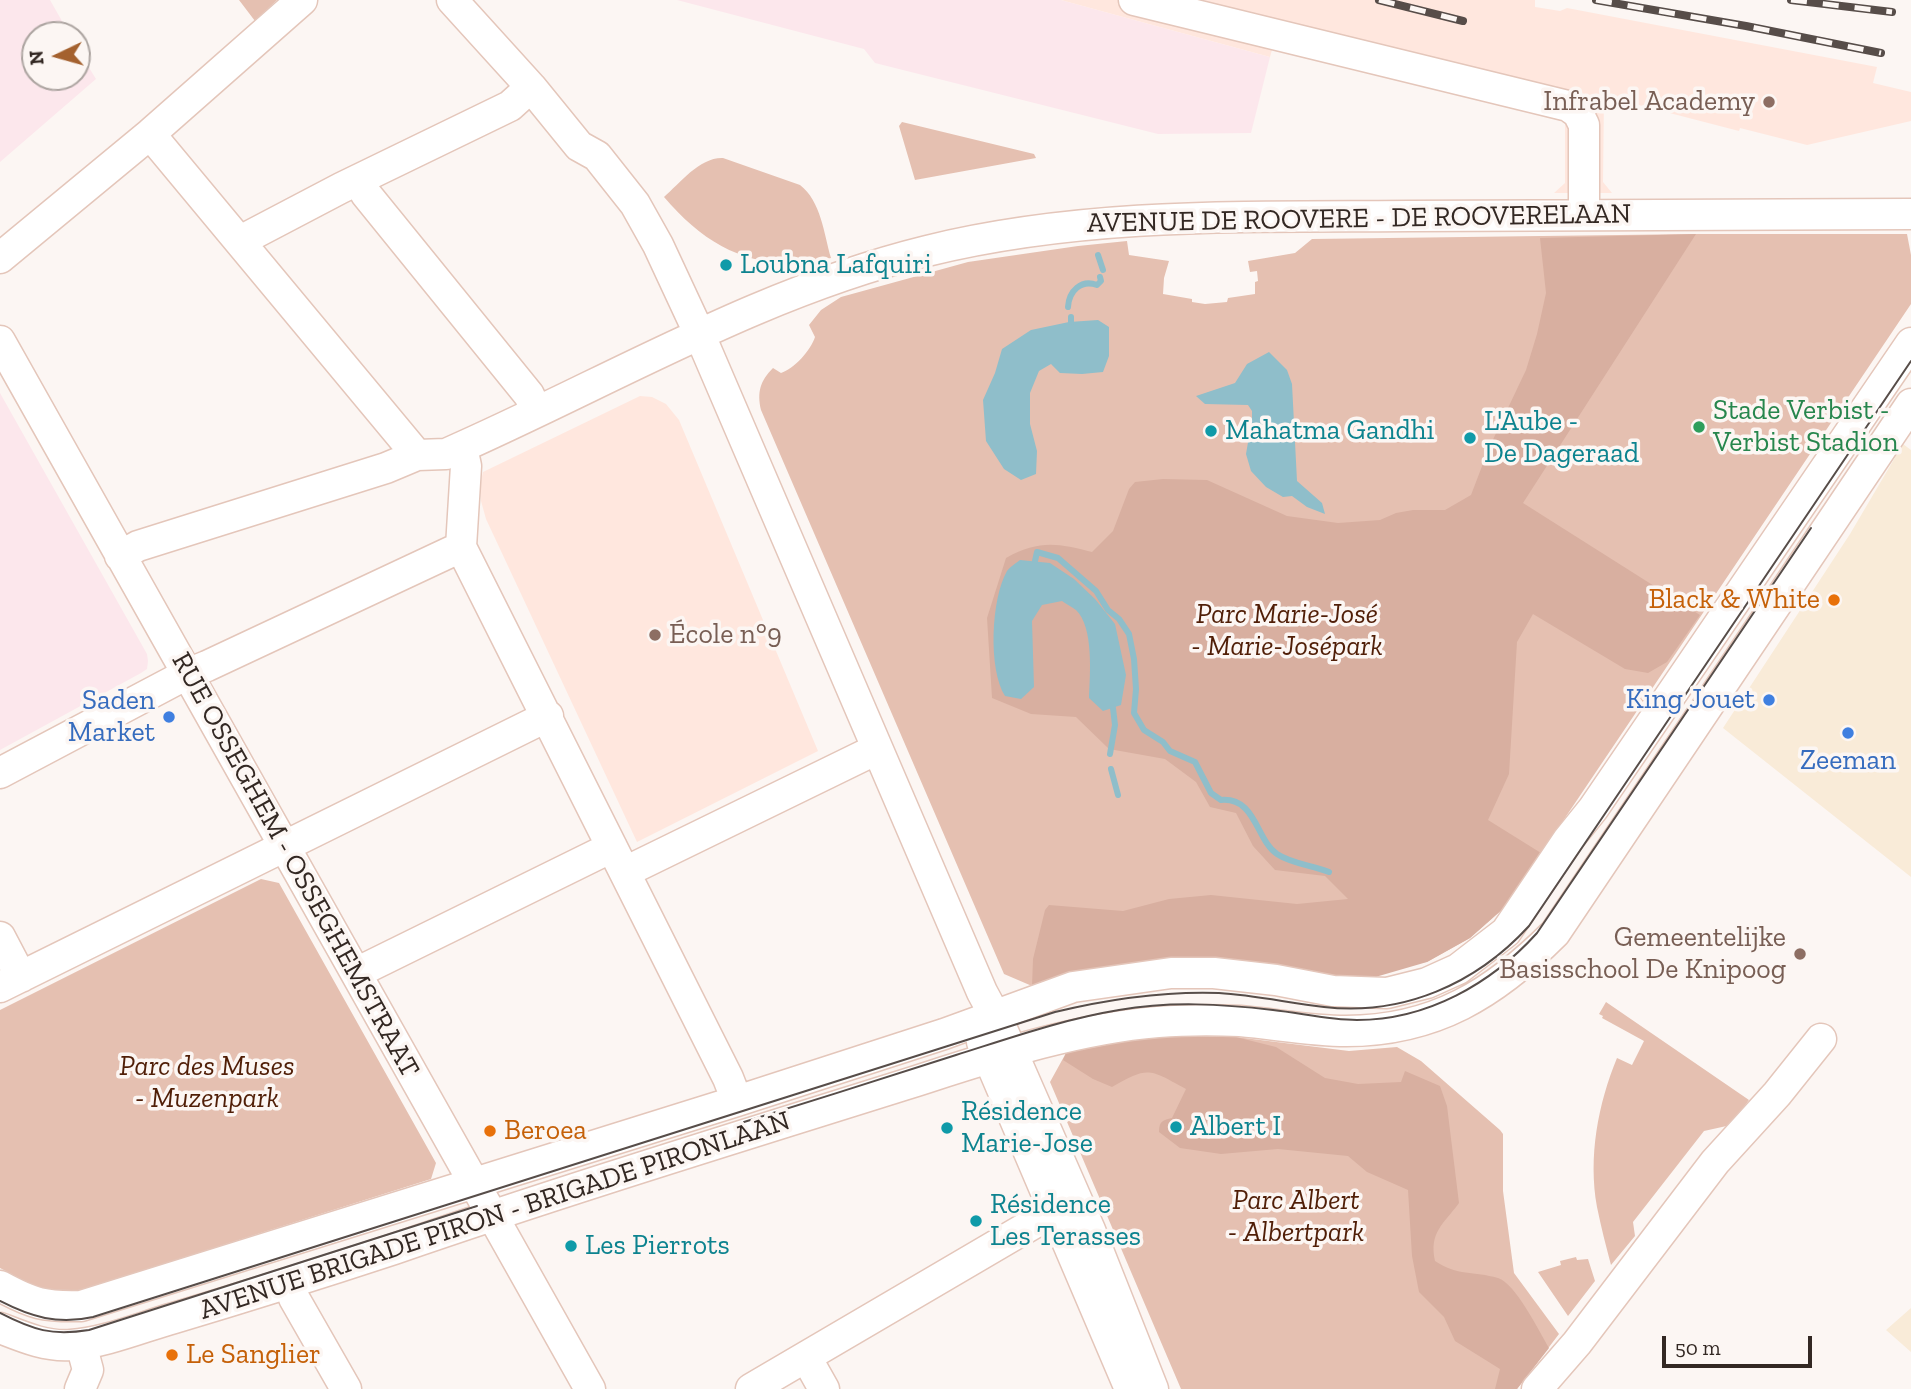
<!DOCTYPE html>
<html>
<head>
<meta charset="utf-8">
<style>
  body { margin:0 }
  #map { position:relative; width:1911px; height:1389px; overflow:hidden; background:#fcf6f3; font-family:"Zilla Slab",serif }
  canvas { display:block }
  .north { position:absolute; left:21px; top:21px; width:70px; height:70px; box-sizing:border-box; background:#fcf6f3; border:2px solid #aca4a0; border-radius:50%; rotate:265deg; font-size:19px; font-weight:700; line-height:28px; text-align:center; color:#332823 }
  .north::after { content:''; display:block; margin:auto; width:24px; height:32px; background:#a4612f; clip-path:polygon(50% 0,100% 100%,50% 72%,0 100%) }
  .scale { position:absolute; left:1662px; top:1336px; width:150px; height:32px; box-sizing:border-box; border:4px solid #332823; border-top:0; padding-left:9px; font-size:21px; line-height:24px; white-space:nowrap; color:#332823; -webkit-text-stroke:5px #fcf6f3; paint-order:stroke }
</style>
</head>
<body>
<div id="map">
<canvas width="1911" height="1389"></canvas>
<div class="north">N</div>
<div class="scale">50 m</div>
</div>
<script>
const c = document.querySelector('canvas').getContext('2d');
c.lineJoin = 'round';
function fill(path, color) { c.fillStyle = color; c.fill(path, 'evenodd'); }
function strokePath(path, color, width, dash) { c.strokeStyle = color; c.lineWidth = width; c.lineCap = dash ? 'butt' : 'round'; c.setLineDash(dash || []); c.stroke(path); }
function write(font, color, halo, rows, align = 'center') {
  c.font = font + ' "Zilla Slab",serif'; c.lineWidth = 7; c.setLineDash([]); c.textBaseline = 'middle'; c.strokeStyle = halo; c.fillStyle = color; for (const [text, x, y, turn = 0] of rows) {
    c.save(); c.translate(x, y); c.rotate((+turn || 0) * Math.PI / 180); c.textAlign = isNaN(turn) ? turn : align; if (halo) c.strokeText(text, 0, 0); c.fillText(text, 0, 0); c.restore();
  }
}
fill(new Path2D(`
  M1903,444L1911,450V877L1723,728L1850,534Z
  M1911,1308V1352L1886,1330Z`), '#f9ebd8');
fill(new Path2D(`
  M0,0H50L70,35H35V77H77V48L96,79L0,162Z
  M677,0H1061L1270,57L1251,133L1158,134L875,63L864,49Z
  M0,393L147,654L148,661L147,669L141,673L0,750Z`), '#fce7ec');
fill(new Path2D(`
  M1061,0H1535V7L1560,11L1567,8L1877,67L1873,83L1911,92V121L1807,145L1740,128L1739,131L1604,96L1603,182L1612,193H1554L1565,183V115L1275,39L1270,57Z
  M640,396L652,397L666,404L679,420L818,751L637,842L486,519L481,501L480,484L483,472Z`), '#ffe7de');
fill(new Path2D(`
  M239,0H277L255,21Z
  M902,122L1034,154L1036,158L915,180L899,126Z
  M723,158L800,185C821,201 824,234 831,258C760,274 710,251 664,197C680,183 700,157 723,158Z
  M1696,234H1907L1911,255V304L1505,907L1470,938L1427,962L1032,986L1004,974L761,410C757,392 760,381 773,368L781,373C794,369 811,350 815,337L809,325L821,310L841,297L968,262L1078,246L1127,241L1129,255L1169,261L1164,278L1163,294L1192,299V302L1205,304L1227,302L1228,298L1255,294V282L1258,281L1257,271L1250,272L1248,261L1295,253L1312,239Z
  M261,879L279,883L436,1163L431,1179L62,1296L49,1294L0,1268V1010Z
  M1606,1002L1749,1100L1731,1125L1704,1131L1633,1222L1635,1236L1611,1265C1606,1246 1601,1227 1597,1207C1588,1157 1598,1104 1617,1058L1632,1065L1644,1041L1602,1018L1603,1016L1599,1014Z
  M1179,1036L1236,1037L1349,1051L1397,1047L1421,1061L1500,1130L1503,1134V1191L1514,1273L1559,1334L1517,1389H1181L1050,1082L1066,1053L1127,1041Z
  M1576,1257L1577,1260L1588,1259L1595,1281L1568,1316L1538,1272L1561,1265L1560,1261Z`), '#e5c0b1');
fill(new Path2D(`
  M1696,234L1523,503L1700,615L1667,662L1648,673L1625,669L1533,614L1517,642L1509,774L1488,820L1541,853L1505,907L1470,938L1427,962L1372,978L1032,986L1033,959L1045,910L1049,905L1123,911L1169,899L1211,895L1297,904L1348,899L1325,876L1275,870L1253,846L1236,813L1210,807L1196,782L1165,759L1109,749L1076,717L1031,714L992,698L987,618L1006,558C1039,540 1057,543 1092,552L1113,531L1129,489L1135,482L1163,479L1207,480L1287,516L1338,523L1380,520L1396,513L1413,510H1445L1471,495L1489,448L1526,370L1537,334L1546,293L1540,238Z
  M1179,1036L1236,1037L1276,1047L1325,1078L1358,1084L1401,1082L1405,1071L1440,1086L1447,1106L1459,1203C1443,1225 1429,1232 1435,1261C1457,1276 1474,1271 1498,1278C1516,1284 1539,1331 1549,1348L1517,1389H1495L1500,1369L1455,1341L1444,1317L1419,1292L1412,1256L1408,1190L1367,1172L1348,1156L1278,1149L1221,1154L1180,1148L1159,1132C1159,1121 1163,1120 1172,1118L1186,1089C1149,1069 1149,1066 1112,1087L1093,1079L1063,1060L1066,1053L1127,1041Z`), '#d8afa0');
fill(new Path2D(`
  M1098,320L1109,327V356L1103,372L1082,374L1060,373L1051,364L1039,371L1030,393V424L1037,451L1036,474L1021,480L1004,469L986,441L983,400L995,373L1002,349L1031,330L1069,322Z
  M1269,352L1287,370L1292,384L1297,481L1322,503L1325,514L1307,507L1292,496L1283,497L1266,487L1251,471L1246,454L1252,419V411L1248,405L1205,404L1196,396L1235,383L1247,364Z
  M1020,560L1050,563L1074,579L1095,599L1115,624L1126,675L1121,705L1103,711L1089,698C1090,675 1094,627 1076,610C1072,607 1066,604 1062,601L1042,605L1032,621L1034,687L1021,699L1005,696C988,669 991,599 1007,571C1010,567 1016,563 1020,560Z`), '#8fbeca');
strokePath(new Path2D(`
  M1098,255L1103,270
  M1068,307C1069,291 1081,279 1097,285L1101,281L1100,277
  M1071,322V317
  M1035,561L1037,552L1058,558L1096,591L1108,610L1119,619L1129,634L1134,659L1136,689L1134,713L1144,730L1163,742L1170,751L1195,762L1211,793L1221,800C1256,797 1256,840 1277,854C1292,864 1312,865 1329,872
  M1110,754L1115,725L1113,708
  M1111,769L1118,795`), '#8fbeca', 6);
const minor = new Path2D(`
  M452,0L531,87L579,146L597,156L635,204L658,245L699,333L982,992L1002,1029L1090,1230L1153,1389
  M1134,0L1568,106L1578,113L1584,125V215
  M150,134L417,455
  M358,180L366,194L529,395L536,410
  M240,241L341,188L510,106L531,87
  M0,258L150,134L302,0
  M0,341L590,1389
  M462,447L466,466L461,547L728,1078L737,1101
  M120,556L138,546L386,468L417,455L446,454C606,384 756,293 927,251C1085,212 1249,217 1410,216C1577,215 1744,214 1911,214
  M0,773L187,674L207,666L461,547
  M625,872L877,749
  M0,937L21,977
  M356,973L612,847
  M0,987L548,716
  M982,1042L1130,1389
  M289,1284L294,1298L346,1389
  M0,1286C33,1304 44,1307 81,1306L737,1101L944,1034L1073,987L1171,973H1214L1276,980L1333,991L1387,993L1427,983L1458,969L1506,932L1568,840L1593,809L1911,343
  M0,1328C23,1337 46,1347 71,1345C104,1343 142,1327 174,1318C248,1296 321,1273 394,1249C565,1190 738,1137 910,1083C991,1057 1073,1029 1158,1022C1185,1020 1213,1020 1240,1021C1275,1024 1311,1031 1346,1031C1435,1031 1495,993 1555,933L1911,404
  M806,1357L824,1389
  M80,1389L88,1370L81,1344
  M751,1389L1070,1202
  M1537,1389L1577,1343L1715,1162L1777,1094L1821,1039`);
strokePath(minor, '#e4c6ba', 33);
strokePath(minor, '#fff', 30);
strokePath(new Path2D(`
  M744,1122C815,1100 885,1078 956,1055C1010,1038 1064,1019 1119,1010C1170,1001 1222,1004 1273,1010C1301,1013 1328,1020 1357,1020C1427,1020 1491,984 1537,933L1811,528
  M0,1301C31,1317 58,1325 93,1317L1055,1012C1109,999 1163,991 1219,993C1254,995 1289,1003 1324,1007C1403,1016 1476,984 1529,926L1911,361
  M0,1313C33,1330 52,1336 89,1330L477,1206`), '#574d49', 2);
const rail = new Path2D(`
  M1379,0L1463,21
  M1596,0L1746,26L1881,53
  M1791,0L1892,12`);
strokePath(rail, '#574d49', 8);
strokePath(rail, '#fcf6f3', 5, [16]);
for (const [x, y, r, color] of [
  [1769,102,7,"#8d6e63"],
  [726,265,7,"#0f9aa8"],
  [1699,427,7,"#2e9e5b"],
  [1211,431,7,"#0f9aa8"],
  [1470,438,7,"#0f9aa8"],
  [1834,600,7,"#e8710a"],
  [655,635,7,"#8d6e63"],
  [1769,700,7,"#3f7fe0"],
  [169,717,7,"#3f7fe0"],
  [1848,733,7,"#3f7fe0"],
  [1800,954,7,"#8d6e63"],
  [1176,1127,7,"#0f9aa8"],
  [947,1128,7,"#0f9aa8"],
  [490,1131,7,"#e8710a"],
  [976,1221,7,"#0f9aa8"],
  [571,1246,7,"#0f9aa8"],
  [172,1355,7,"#e8710a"]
]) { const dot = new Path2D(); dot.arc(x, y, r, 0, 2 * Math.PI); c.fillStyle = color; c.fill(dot); strokePath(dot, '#fcf6f3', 2.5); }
write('28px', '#785e54', '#fcf6f3', [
  ["Infrabel Academy",1755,102],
  ["École n°9",669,635,"left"],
  ["Gemeentelijke",1786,938],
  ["Basisschool De Knipoog",1786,970]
], 'right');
write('28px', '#332823', '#fcf6f3', [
  ["AVENUE DE ROOVERE - DE ROOVERELAAN",1359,219,-1],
  ["RUE OSSEGHEM - OSSEGHEMSTRAAT",295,865,61],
  ["AVENUE BRIGADE PIRON - BRIGADE PIRONLAAN",495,1216,-18]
]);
write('28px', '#0d838f', '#fcf6f3', [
  ["Loubna Lafquiri",740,265],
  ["L'Aube -",1484,422],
  ["De Dageraad",1484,454],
  ["Mahatma Gandhi",1225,431],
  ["Résidence",961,1112],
  ["Marie-Jose",961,1144],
  ["Albert I",1190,1127],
  ["Résidence",990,1205],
  ["Les Terasses",990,1237],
  ["Les Pierrots",585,1246]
], 'left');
write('28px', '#27864d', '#fcf6f3', [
  ["Stade Verbist -",1713,411],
  ["Verbist Stadion",1713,443]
], 'left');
write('28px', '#c56008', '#fcf6f3', [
  ["Black & White",1820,600,"right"],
  ["Beroea",504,1131],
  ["Le Sanglier",186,1355]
], 'left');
write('italic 28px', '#501e07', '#fcf6f3', [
  ["Parc Marie-José",1287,615],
  ["- Marie-Josépark",1287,647],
  ["Parc des Muses",207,1067],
  ["- Muzenpark",207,1099],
  ["Parc Albert",1296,1201],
  ["- Albertpark",1296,1233]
]);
write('28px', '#366cbe', '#fcf6f3', [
  ["King Jouet",1755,700],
  ["Saden",155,701],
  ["Market",155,733],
  ["Zeeman",1848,761,"center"]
], 'right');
</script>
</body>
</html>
